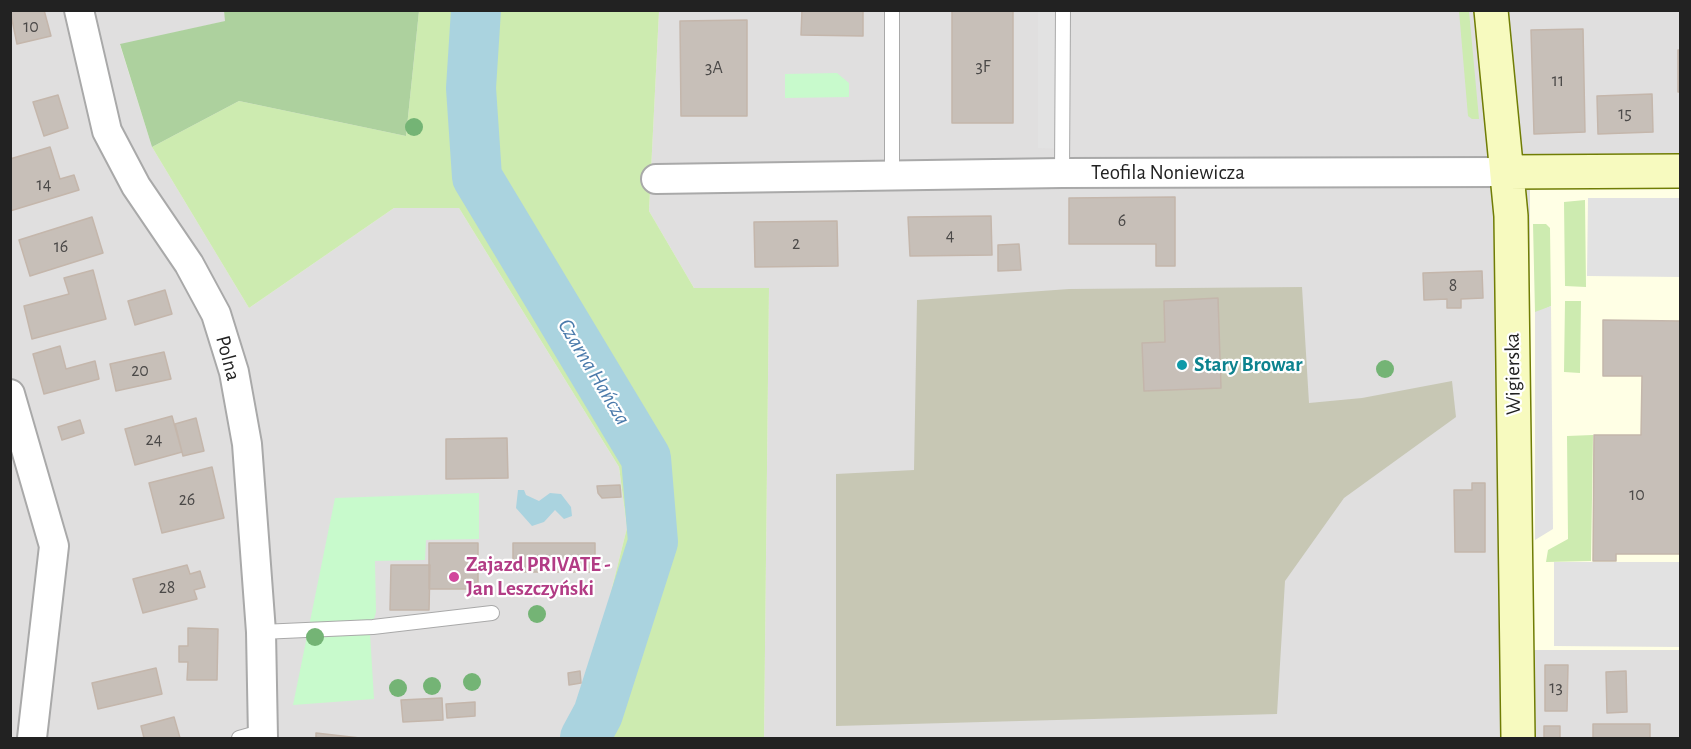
<!DOCTYPE html>
<html>
<head>
<meta charset="utf-8">
<style>
  body { margin:0 }
  #map { position:relative; width:1691px; height:749px; overflow:hidden; background:#f2efe9; font-family:"Alegreya Sans",sans-serif }
  canvas { display:block }
  .frame { position:absolute; inset:0; border:12px solid #222; pointer-events:none }
</style>
</head>
<body>
<div id="map">
<canvas width="1691" height="749"></canvas>
<div class="frame"></div>
</div>
<script>
const c = document.querySelector('canvas').getContext('2d');
c.lineJoin = 'round';
function fill(path, color) { c.fillStyle = color; c.fill(path, 'evenodd'); }
function strokePath(path, color, width, dash) { c.strokeStyle = color; c.lineWidth = width; c.lineCap = dash ? 'butt' : 'round'; c.setLineDash(dash || []); c.stroke(path); }
function write(font, color, halo, rows, align = 'center') {
  c.font = font + ' "Alegreya Sans",sans-serif'; c.lineWidth = 4.5; c.setLineDash([]); c.textBaseline = 'middle'; c.strokeStyle = halo; c.fillStyle = color; for (const [text, x, y, turn = 0] of rows) {
    c.save(); c.translate(x, y); c.rotate((+turn || 0) * Math.PI / 180); c.textAlign = isNaN(turn) ? turn : align; if (halo) c.strokeText(text, 0, 0); c.fillText(text, 0, 0); c.restore();
  }
}
fill(new Path2D(`
  M10,11H224L226,21L120,45L152,147L249,308L394,208H459L619,467L627,528L587,688L566,738H11Z
  M659,11H1680V187H1531L1530,650H1680V738H764L769,288H694L649,211Z`), '#e0dfdf');
fill(new Path2D(`
  M1530,187H1680V650H1530Z`), '#ffffe5');
fill(new Path2D(`
  M1302,287L1309,403L1362,398L1452,381L1456,417L1344,498L1285,581L1277,714L836,726V474L914,470L917,300L1069,289Z`), '#c7c7b4');
fill(new Path2D(`
  M419,11H659L649,211L694,288H769L764,738H566L587,688L627,528L619,467L459,208H394L249,308L152,147L239,101L406,136Z
  M1459,11H1469L1479,119H1472L1468,116Z
  M1585,200L1586,287L1565,286L1564,202Z
  M1533,224H1546L1550,228L1551,306L1537,313L1535,312Z
  M1565,301H1581L1580,373L1564,372Z
  M1593,435L1591,561L1546,562L1548,550L1568,539L1567,436Z`), '#cdebb0');
fill(new Path2D(`
  M224,11H419L406,136L239,101L152,147L120,44L225,21Z`), '#add19e');
fill(new Path2D(`
  M837,73L849,83V97L785,98V74Z
  M479,493V539L426,540L425,560L375,561L376,612L370,633L374,699L293,705L335,498Z`), '#c8facc');
fill(new Path2D(`
  M1038,11H1061L1062,149L1038,148Z
  M1588,198H1680V277L1587,276Z
  M1551,306L1553,529L1535,540V312Z
  M1554,562H1680V647L1554,646Z`), '#e2e2e2');
fill(new Path2D(`
  M518,490H524L526,495L539,501L550,493L561,494L571,507L572,516L564,519L555,510L544,522L532,526L516,508Z`), '#aad3df');
strokePath(new Path2D(`
  M476,10L471,88L477,177L646,458L653,542L598,714L585,738`), '#aad3df', 50);
const building = new Path2D(`
  M10,10H44L51,36L17,44Z
  M802,10H863V36L801,35Z
  M952,10H1013V123H952Z
  M747,20V116H681L680,21Z
  M1583,29L1585,132L1534,134L1531,30Z
  M1678,50H1680V92H1678Z
  M1652,94L1653,132L1598,134L1597,96Z
  M58,95L68,128L44,136L33,102Z
  M50,147L60,179L74,175L79,190L10,211V159Z
  M1175,197V266H1156V244H1069V198Z
  M991,216L992,255L910,256L908,217Z
  M92,217L103,253L30,276L19,240Z
  M837,221L838,266L755,267L754,222Z
  M1019,244L1021,270L998,271V245Z
  M93,270L106,319L32,339L24,306L69,294L64,278Z
  M1482,271L1483,298L1461,299V308H1447V299L1424,300L1423,273Z
  M165,290L172,314L135,325L128,301Z
  M1218,298L1221,388L1144,391L1142,343L1165,342L1164,301Z
  M1603,320L1680,321V554H1616V561H1593L1594,435H1641L1642,376H1603Z
  M60,346L66,369L95,361L99,379L44,394L33,354Z
  M164,352L171,379L116,391L110,364Z
  M172,416L182,452L135,465L125,429Z
  M196,418L204,451L183,456L175,424Z
  M80,420L84,433L62,440L58,427Z
  M507,438L508,478L446,479V439Z
  M212,467L224,518L162,533L149,483Z
  M1472,483H1485V552H1455L1454,490H1472Z
  M620,485L621,497L602,498L598,493L597,486Z
  M429,543H478V589H429Z
  M513,543H595V572H513Z
  M187,565L190,574L200,571L205,587L194,590L197,599L143,613L133,579Z
  M391,565H430L429,610H390Z
  M188,628L218,629L217,680H187L188,662H179V646H188Z
  M1545,665H1568L1567,711H1545Z
  M156,668L162,694L98,709L92,683Z
  M580,671L581,683L569,685L568,673Z
  M1626,671L1627,712L1607,713L1606,672Z
  M442,698L443,720L403,722L401,700Z
  M475,702V716L447,718L446,704Z
  M174,717L180,738H144L141,726Z
  M1593,724H1650V738H1593Z
  M1544,726H1560V738H1544Z
  M316,733L360,738H316Z`);
fill(building, '#c7bfb8');
strokePath(building, '#c4b6ab', 1.5);
const lane = new Path2D(`
  M892,10V176
  M1062,173L1063,10
  M261,632L373,627L492,613
  M239,738L264,731`);
const street = new Path2D(`
  M79,10L107,131L136,186L189,264L216,314L234,372L247,444L261,632L263,738
  M656,179L1062,173L1507,172
  M10,394L54,546L32,738`);
const secondary = new Path2D(`
  M1491,10L1511,216L1518,738
  M1507,172L1680,171`);
strokePath(lane, '#a9a9a9', 16);
strokePath(street, '#a9a9a9', 32);
strokePath(secondary, '#707d05', 36);
strokePath(lane, '#fff', 14);
strokePath(street, '#fff', 28);
strokePath(secondary, '#f7fabf', 33);
c.fillStyle = '#74b475';
for (const [x, y] of [
  [414,127],
  [1385,369],
  [537,614],
  [315,637],
  [472,682],
  [432,686],
  [398,688]
]) { c.beginPath(); c.arc(x, y, 9, 0, 2 * Math.PI); c.fill(); }
for (const [x, y, r, color] of [
  [1182,365,6,"#0f9aa8"],
  [454,577,6,"#d1479c"]
]) { const dot = new Path2D(); dot.arc(x, y, r, 0, 2 * Math.PI); c.fillStyle = color; c.fill(dot); strokePath(dot, '#fff', 2); }
write('18px', '#4b4948', null, [
  ["10",31,27],
  ["3F",983,67],
  ["3A",714,68],
  ["11",1558,81],
  ["15",1625,114],
  ["14",44,185],
  ["6",1122,221],
  ["4",950,236],
  ["2",796,244],
  ["16",61,247],
  ["8",1453,286],
  ["20",140,371],
  ["24",154,440],
  ["10",1637,495],
  ["26",187,500],
  ["28",167,588],
  ["13",1556,688]
]);
write('21px', '#222', '#fff', [
  ["Teofila Noniewicza",1168,173],
  ["Polna",228,358,75],
  ["Wigierska",1513,374,-91]
]);
write('bold 21px', '#0d838f', '#fff', [
  ["Stary Browar",1194,365]
], 'left');
write('bold 21px', '#b23c85', '#fff', [
  ["Zajazd PRIVATE -",466,565],
  ["Jan Leszczyński",466,589]
], 'left');
write('italic 22px', '#4a7aab', '#fff', [
  ["Czarna Hańcza",594,372,59]
]);
</script>
</body>
</html>
